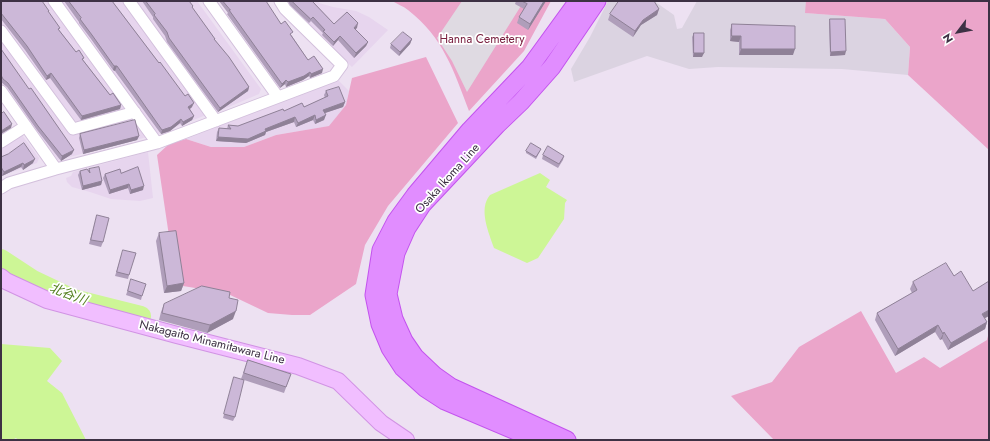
<!DOCTYPE html>
<html>
<head>
<meta charset="utf-8">
<style>
  body { margin:0 }
  #map { position:relative; width:990px; height:441px; overflow:hidden; background:#ede1f2; font-family:Jost,sans-serif }
  canvas { display:block }
  .frame { position:absolute; inset:0; border:2px solid #3d3144; pointer-events:none }
  .north { position:absolute; left:938px; top:12px; width:40px; height:40px; -webkit-text-stroke:3px #fff; paint-order:stroke; rotate:238deg; font-size:11px; font-weight:700; line-height:16px; text-align:center; color:#3d3144 }
  .north::after { content:''; display:block; margin:auto; width:14px; height:18px; background:#3d3144; clip-path:polygon(50% 0,100% 100%,50% 72%,0 100%) }
</style>
</head>
<body>
<div id="map">
<canvas width="990" height="441"></canvas>
<div class="frame"></div>
<div class="north">N</div>
</div>
<script>
const c = document.querySelector('canvas').getContext('2d');
c.lineJoin = 'round';
function fill(path, color) { c.fillStyle = color; c.fill(path, 'evenodd'); }
function strokePath(path, color, width, dash) { c.strokeStyle = color; c.lineWidth = width; c.lineCap = dash ? 'butt' : 'round'; c.setLineDash(dash || []); c.stroke(path); }
function write(font, color, halo, rows, align = 'center') {
  c.font = font + ' Jost,"Noto Sans JP",sans-serif'; c.lineWidth = 3.5; c.setLineDash([]); c.textBaseline = 'middle'; c.strokeStyle = halo; c.fillStyle = color; for (const [text, x, y, turn = 0] of rows) {
    c.save(); c.translate(x, y); c.rotate((+turn || 0) * Math.PI / 180); c.textAlign = isNaN(turn) ? turn : align; if (halo) c.strokeText(text, 0, 0); c.fillText(text, 0, 0); c.restore();
  }
}
fill(new Path2D(`
  M1,1H48L125,105L122,111L78,122L73,120L1,22Z
  M60,1H123L206,115L158,134Z
  M135,1H197L261,89L259,94L217,112Z
  M284,1H318L319,3L333,7L356,11L369,17L388,30L352,67L286,5Z
  M1,37L71,133L130,119L135,120L147,137L58,160L1,82Z
  M338,80L349,91L346,105L330,126L276,135L244,147H211L186,139Z
  M22,135L39,158L37,163L1,176V149Z
  M148,152L153,198L140,201L111,199L90,192L72,187L67,182L66,178L71,176L73,172Z`), '#e7d5ee');
fill(new Path2D(`
  M608,1H654L674,15L677,29L682,28L697,1H806V13L885,19L910,47L908,75L842,69L718,67L689,69L647,56L574,82L571,69L590,37Z`), '#dbd3e1');
fill(new Path2D(`
  M392,1H551L524,51L469,111C454,71 443,37 408,10C403,6 397,4 392,1Z
  M806,1H989V150L908,75L910,47L885,19L805,13Z
  M426,57L458,123L388,206L365,245L356,284L310,315H292L268,313L226,293L183,286L173,263L157,155L169,144L186,139L211,147H244L276,135L329,126L346,105L352,78Z
  M861,311L896,373L924,357L940,368L987,340L989,332V440H774L731,396L772,382L799,347Z`), '#eba5ca');
fill(new Path2D(`
  M462,1H524L467,92L452,61L437,38Z`), '#dfdae2');
fill(new Path2D(`
  M540,173L550,180L546,187L567,200L565,203L564,219L538,258L527,263L494,248C489,233 478,209 490,195Z
  M1,344L50,348L62,361L47,381L62,393L86,440H18L16,438L12,440H1Z`), '#cdf696');
strokePath(new Path2D(`
  M1,259L33,280L73,299L141,316`), '#cdf696', 20);
const street = new Path2D(`
  M54,1L157,143
  M129,1L216,121
  M209,1L278,97
  M1,31L73,129L135,112
  M1,91L56,169
  M1,142L26,126
  M1,188L9,183L56,169L157,143L334,76L342,65L285,9L280,1`);
const secondary = new Path2D(`
  M1,277L6,281L47,300L177,335L298,366L338,381L381,423L406,440`);
const primary = new Path2D(`
  M537,440L445,401L425,388L403,368L390,348L380,324L374,295L381,250L396,221L415,195L470,130L530,67L578,1
  M567,440L451,387L434,375L415,357L404,341L394,319L388,294L396,253L407,228L422,205L497,125L521,102L552,67L597,1`);
strokePath(street, '#d3c0dc', 13);
strokePath(secondary, '#d193e4', 18);
strokePath(primary, '#c353ee', 19);
strokePath(street, '#fff', 11);
strokePath(secondary, '#f1beff', 16);
strokePath(primary, '#e18dff', 17);
fill(new Path2D(`
  M1,1L49,11L48,12L59,30L76,52L83,60L110,95L121,105L120,109L81,120L50,78L46,80L25,50L1,19Z
  M64,1H112L192,107L190,109L194,116L192,120L182,126L180,123L170,131L161,134L115,71L113,70L91,39L79,23V22Z
  M142,1H189L193,6L192,8L215,40L249,87L248,91L218,112L167,42L165,36L153,19V17Z
  M219,1H265L281,24L292,36L308,60L322,73L310,78L309,76L303,80L286,87L285,84L280,88L227,14L228,13Z
  M288,1H312L334,24L357,28L355,29L368,42L366,46L354,58L338,40L333,46L322,35L323,33L311,21L309,23L290,5Z
  M516,1H546L528,30L517,23L519,17L524,9L515,4Z
  M659,9L657,15L641,25L633,37L608,20L610,14Z
  M830,19L845,55L830,56L829,23Z
  M732,24L793,55H739V42L730,41V30Z
  M694,33L702,57H693L692,37Z
  M412,39L410,44L399,56L390,48L391,44Z
  M1,49L72,154L61,161L37,130L7,87L1,82Z
  M326,91L345,102L343,107L325,113L324,120L315,124L313,120L296,127L294,122L266,132L265,135L246,143L216,141L217,132L219,128L227,129L228,125L238,126L284,111L304,107L325,98L324,95Z
  M80,134L139,136L137,140L83,154L79,138Z
  M526,151H540L536,159L526,153Z
  M8,154L33,163L23,170L21,167L2,176L1,174V157Z
  M543,155L564,156L563,160L558,168L542,159Z
  M89,169L102,181L101,185L82,190L78,175L80,171H88Z
  M121,173L143,190L130,194L128,188L109,194L103,178L105,174Z
  M97,215L103,242L101,247L89,244Z
  M159,233L184,283L181,291L164,293L156,241Z
  M122,254L129,275L128,279L115,276Z
  M954,276L987,322L985,329L948,350L942,339L940,340L935,332L895,356L875,320L877,313L912,293L910,289L913,282Z
  M130,283L142,296L141,300L126,295Z
  M229,298L233,319L207,333L159,320L161,312L164,304Z
  M248,360L291,374L284,393L241,379Z
  M234,377L235,417L233,421L223,418Z`), '#af9eba');
fill(new Path2D(`
  M544,1H546L528,30L530,24Z
  M659,9L657,15L641,25L633,37L635,31L643,20Z
  M358,23L357,28L352,32L354,28Z
  M340,36L338,40L333,46L334,42Z
  M732,36H741L739,42L730,41Z
  M412,39L410,44L399,56L400,52Z
  M368,42L366,46L354,58L356,53Z
  M741,49H795L793,55H739Z
  M846,51L845,55L830,56L831,52Z
  M694,53H704L702,57H693Z
  M114,66H117L115,71L113,70Z
  M323,69L322,73L310,78L311,74Z
  M310,72L309,76L303,80L286,87L288,82Z
  M51,73L50,78L46,80L47,76Z
  M286,80L285,84L280,88L282,84Z
  M249,87L248,91L218,112L220,108Z
  M345,102L343,107L322,114L323,110Z
  M194,103L192,107L187,111L188,107Z
  M121,105L120,109L81,120L82,116Z
  M315,115L313,120L296,127L298,123Z
  M326,115L324,120L315,124L316,120Z
  M194,116L192,120L182,126L183,122Z
  M295,117L294,122L266,132L265,135L246,143L216,141L218,137L265,129Z
  M181,119L180,123L170,131L161,134L162,130Z
  M12,124L11,128L1,134V131Z
  M139,136L137,140L83,154L84,150Z
  M74,150L72,154L61,161L62,156Z
  M35,159L33,163L23,170L24,165Z
  M23,163L21,167L2,176L4,172Z
  M102,181L101,185L82,190L83,186Z
  M129,184L128,188L109,194L110,190Z
  M144,186L143,190L130,194L131,190Z
  M184,283L181,291L164,293L167,286Z
  M989,310V316L980,321L982,314Z
  M236,311L233,319L207,333L210,325Z
  M987,322L985,329L948,350L951,343Z
  M938,325L935,332L895,356L898,349Z
  M944,332L942,339L940,340Z`), '#8f8197');
const building = new Path2D(`
  M1,1H42L49,11H48L60,28L58,29L76,52L79,50L84,58L82,59L110,95L113,93L121,105L82,116L51,73L47,76L27,46L1,13Z
  M69,1H112L159,63L160,62L185,96L188,94L194,103L188,107L194,116L183,122L181,119L171,127L162,130L117,66H114L92,35L80,19L81,18Z
  M146,1H189L193,6L192,7L215,39H214L229,57L249,87L220,108L169,38L167,32L154,15L155,14Z
  M223,1H266L281,24L285,21L293,32L290,34L308,60L314,56L323,69L311,74L310,72L304,76L288,82L286,80L282,84L229,10H230Z
  M292,1H312L334,24L347,12L358,23L354,28L368,42L356,53L340,36L334,42L323,31L325,30L313,17L311,19Z
  M522,1H544L530,24L519,17L527,4Z
  M619,1H654L659,9L643,20L635,31L610,14Z
  M830,19H845L846,51L831,52Z
  M732,24L795,26V49H741V36H732Z
  M403,32L412,39L400,52L391,44Z
  M694,33H704V53H694Z
  M1,49L29,89L31,88L74,150L62,156L38,126L8,83L3,79L1,75Z
  M339,87L345,102L323,110L326,115L316,120L315,115L298,123L295,117L265,129L266,131L248,139L218,137L219,128L231,129L228,125L238,126L283,109L284,111L302,103L304,107L328,96L326,91Z
  M4,112L12,124L1,131V114Z
  M135,120L139,136L84,150L80,134Z
  M24,143L35,159L24,165L23,163L4,172L1,167V157L8,154Z
  M531,143L541,149L536,157L526,151Z
  M548,146L564,156L559,164L543,155Z
  M99,167L102,181L83,186L80,171L87,169L90,173L89,169Z
  M138,167L144,186L131,190L129,184L110,190L105,174L120,169L121,173Z
  M97,215L109,218L103,242L91,240Z
  M176,231L184,283L167,286L159,233Z
  M123,250L136,253L129,275L117,272Z
  M946,263L954,276L961,271L973,291L989,281V310L982,314L987,322L951,343L944,332L943,334L938,325L898,349L877,313L917,290L913,282Z
  M131,279L146,284L142,296L128,291Z
  M202,286L230,292L229,298L238,300L236,311L210,325L162,313L164,304Z
  M248,360L291,374L286,387L244,373Z
  M234,377L244,380L235,417L224,414Z`);
fill(building, '#ccb8d8');
strokePath(building, '#8f8197', 1);
write('12px', '#7a2040', '#fff', [
  ["Hanna Cemetery",482,40]
]);
write('12px', '#3d3144', '#fff', [
  ["Osaka Ikoma Line",448,179,-48],
  ["Nakagaito Minamitawara Line",212,343,14]
]);
write('italic 13px', '#527e1c', '#fff', [
  ["北谷川",68,295,21]
]);
</script>
</body>
</html>
